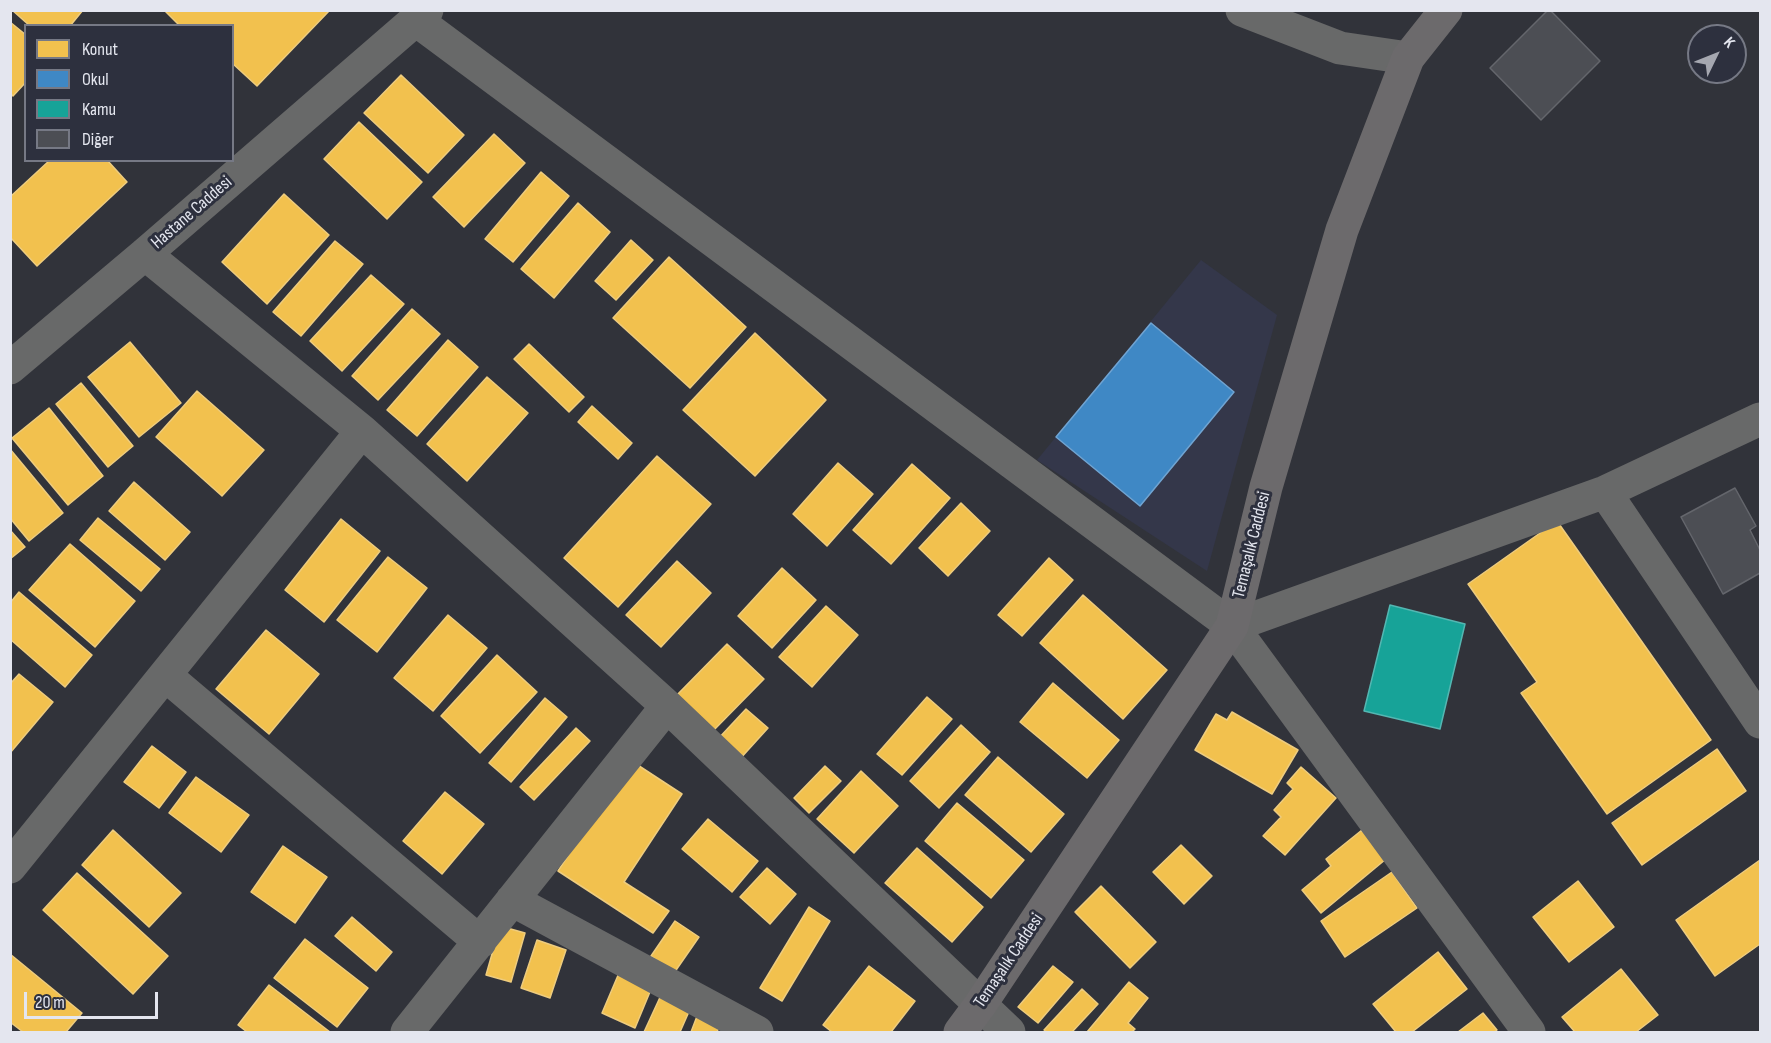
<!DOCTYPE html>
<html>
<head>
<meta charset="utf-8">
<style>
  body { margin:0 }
  #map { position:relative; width:1771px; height:1043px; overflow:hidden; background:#31333a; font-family:"Sofia Sans Condensed",sans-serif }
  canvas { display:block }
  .frame { position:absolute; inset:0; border:12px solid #e4e6ef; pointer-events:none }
  .legend { position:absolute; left:24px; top:24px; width:210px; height:138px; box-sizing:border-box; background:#2d303e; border:2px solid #767985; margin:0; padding:8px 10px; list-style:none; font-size:18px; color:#e4e6ef }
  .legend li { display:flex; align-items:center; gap:12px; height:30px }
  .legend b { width:30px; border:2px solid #767985 }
  .north { position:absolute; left:1687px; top:24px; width:60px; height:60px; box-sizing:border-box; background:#2d303e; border:2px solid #767985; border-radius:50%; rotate:47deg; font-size:16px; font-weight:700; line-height:24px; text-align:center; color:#e4e6ef }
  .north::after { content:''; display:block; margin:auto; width:21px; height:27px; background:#a5a7b0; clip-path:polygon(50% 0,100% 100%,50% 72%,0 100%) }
  .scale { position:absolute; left:24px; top:992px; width:134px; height:27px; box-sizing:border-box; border:3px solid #e4e6ef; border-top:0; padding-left:8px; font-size:18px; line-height:21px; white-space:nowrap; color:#e4e6ef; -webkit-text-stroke:4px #2d303e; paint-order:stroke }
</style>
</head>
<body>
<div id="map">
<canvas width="1771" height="1043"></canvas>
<div class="frame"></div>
<ul class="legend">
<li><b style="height:16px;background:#f2c14e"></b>Konut</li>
<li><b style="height:16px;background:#3f88c5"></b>Okul</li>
<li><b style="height:16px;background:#17a398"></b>Kamu</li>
<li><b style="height:16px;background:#4c4e54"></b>Diğer</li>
</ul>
<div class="north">K</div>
<div class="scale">20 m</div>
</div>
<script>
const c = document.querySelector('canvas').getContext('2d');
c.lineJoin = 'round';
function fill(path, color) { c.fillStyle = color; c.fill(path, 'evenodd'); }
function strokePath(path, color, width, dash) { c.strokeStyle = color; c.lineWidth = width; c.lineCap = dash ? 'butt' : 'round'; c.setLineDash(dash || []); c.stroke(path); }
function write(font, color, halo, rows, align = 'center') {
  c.font = font + ' "Sofia Sans Condensed",sans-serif'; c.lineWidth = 6; c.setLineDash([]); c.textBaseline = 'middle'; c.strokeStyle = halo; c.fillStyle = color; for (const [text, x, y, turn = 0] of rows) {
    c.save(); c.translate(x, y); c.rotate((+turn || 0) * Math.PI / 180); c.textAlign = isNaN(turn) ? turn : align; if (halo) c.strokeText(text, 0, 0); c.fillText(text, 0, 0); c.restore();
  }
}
fill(new Path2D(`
  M1201,260L1277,315L1207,571L1037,460Z`), '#34374a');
const homes = new Path2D(`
  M12,10H83L70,26H30Z
  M164,10H330L257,86L232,63V26H180Z
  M10,22L26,35V82L13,96L10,93Z
  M401,75L464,135L428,173L364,113Z
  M359,122L422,182L387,219L324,159Z
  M494,134L525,163L464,227L433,197Z
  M50,160H107L127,182L37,266L10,237V197Z
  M541,172L569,196L513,262L485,239Z
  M284,194L329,235L267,304L222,262Z
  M578,203L610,232L554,298L521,269Z
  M631,240L653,260L616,300L595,281Z
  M335,241L363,264L301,336L273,312Z
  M669,257L746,327L690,388L613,318Z
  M371,275L404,304L342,371L310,341Z
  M412,309L440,334L378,400L352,376Z
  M755,333L826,400L755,476L683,410Z
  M448,340L478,367L417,436L387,410Z
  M130,342L181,403L139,437L88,377Z
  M529,344L584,397L569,412L514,359Z
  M487,377L528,413L467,481L427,444Z
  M81,383L133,446L108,467L56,404Z
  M197,391L264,450L222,496L156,437Z
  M592,406L632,443L618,459L578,422Z
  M49,408L103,476L68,505L12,438Z
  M10,449L63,513L29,541L10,518Z
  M657,456L711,504L618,607L564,558Z
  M838,463L873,494L827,546L793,514Z
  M912,464L950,498L891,564L853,530Z
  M134,482L190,532L165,560L109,511Z
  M961,503L990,531L948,576L919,548Z
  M98,518L160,569L141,591L80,540Z
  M341,519L380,551L324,622L285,590Z
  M1557,521L1711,740L1607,814L1521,693L1537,682L1468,584Z
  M10,530L25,547L10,559Z
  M70,544L135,601L95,647L29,590Z
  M388,557L427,588L377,652L337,620Z
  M1049,558L1073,580L1022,636L998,615Z
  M677,561L711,593L661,647L626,615Z
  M782,568L816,600L772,648L738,616Z
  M19,592L92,655L65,687L10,639V603Z
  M1083,595L1167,670L1123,719L1040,643Z
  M826,606L858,635L812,687L779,657Z
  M448,615L487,648L433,711L394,678Z
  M266,630L319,674L269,734L216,689Z
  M727,644L764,679L710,734L673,699Z
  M497,655L537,692L480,753L441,716Z
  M19,674L53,702L10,753V684Z
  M1053,683L1119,740L1087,778L1020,722Z
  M927,697L952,719L902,775L877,754Z
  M545,698L567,717L511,782L489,763Z
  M746,709L768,728L739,760L717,740Z
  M1232,712L1298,750L1272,794L1195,750L1216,714L1227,720Z
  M961,725L990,752L939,808L910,781Z
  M576,728L590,741L534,800L520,787Z
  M152,746L186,772L159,808L124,782Z
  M1717,749L1746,791L1642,865L1612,823Z
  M998,757L1064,814L1031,852L965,795Z
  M630,760L682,794L624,882L669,911L653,933L558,871Z
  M825,766L841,781L809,813L794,798Z
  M1301,767L1336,798L1285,855L1263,836L1281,817L1274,810L1293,789L1287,783Z
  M861,771L898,806L854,853L817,819Z
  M196,777L249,815L221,852L169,813Z
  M445,792L484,824L442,874L403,841Z
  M957,803L1024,860L991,898L925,841Z
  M708,819L758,861L732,892L682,849Z
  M113,830L181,893L149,927L82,865Z
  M1362,830L1386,859L1321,913L1302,890L1331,866L1326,859Z
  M1181,845L1212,876L1184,904L1153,872Z
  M283,846L327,877L295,923L251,892Z
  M917,848L983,907L952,942L885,883Z
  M1760,860V944L1715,976L1676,920Z
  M767,868L796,894L770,924L740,897Z
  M1392,872L1417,908L1345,957L1321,921Z
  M77,873L168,956L133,994L43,910Z
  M1578,881L1614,927L1569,962L1533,917Z
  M1101,886L1156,942L1130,968L1075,912Z
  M809,907L830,921L782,1001L760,988Z
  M352,917L392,952L376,971L335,936Z
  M675,921L699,937L674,973L651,956Z
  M500,926L525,933L511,982L486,975Z
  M305,939L368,988L337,1027L274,978Z
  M537,940L566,950L550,998L521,988Z
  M1438,952L1467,989L1412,1032H1396L1373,1004Z
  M10,954L82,1013L66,1032H23L10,1022Z
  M869,966L915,1001L891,1032H832L823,1025Z
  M1053,966L1073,982L1038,1023L1018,1007Z
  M1621,969L1658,1015L1636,1032H1575L1562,1017Z
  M619,973L652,987L635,1028L602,1013Z
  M1129,982L1148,998L1128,1023L1135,1029L1132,1032H1087Z
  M269,985L330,1032H247L238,1025Z
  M1082,989L1098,1004L1072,1032H1047L1044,1030Z
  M662,993L691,1007L680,1032H644Z
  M699,1011L722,1020L717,1032H691Z
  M1483,1013L1497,1030L1494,1032H1458Z`);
fill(homes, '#f2c14e');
strokePath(homes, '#eecc7e', 1.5);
const schools = new Path2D(`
  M1151,323L1234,392L1140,506L1056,437Z`);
fill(schools, '#3f88c5');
strokePath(schools, '#70a4d2', 1.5);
const public = new Path2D(`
  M1390,605L1465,624L1440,729L1364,711Z`);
fill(public, '#17a398');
strokePath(public, '#54b7b2', 1.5);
const building = new Path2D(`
  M1548,10H1550L1600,61L1541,120L1490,68Z
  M1735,488L1756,526L1750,530L1760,550V573L1723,594L1681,517Z`);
fill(building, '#4c4e54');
strokePath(building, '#64666c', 1.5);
strokePath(new Path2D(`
  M1242,10L1340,48L1408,58
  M416,20L1232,626L1529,1032
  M145,254L362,431L667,706L1009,1032
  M10,368L145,254L427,10
  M1605,492L1760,722
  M1232,626L1605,492L1760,419
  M165,675L480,942
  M10,867L362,431
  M512,900L757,1032
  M407,1032L667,706`), '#686969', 33);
strokePath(new Path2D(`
  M960,1032L980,1005L1232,626L1266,487L1342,230L1408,58L1446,10`), '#6c6a6c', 33);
write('18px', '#e4e6ef', '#2d303e', [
  ["Hastane Caddesi",192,213,-41],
  ["Temaşalık Caddesi",1252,545,-76],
  ["Temaşalık Caddesi",1009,961,-56]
]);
</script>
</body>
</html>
